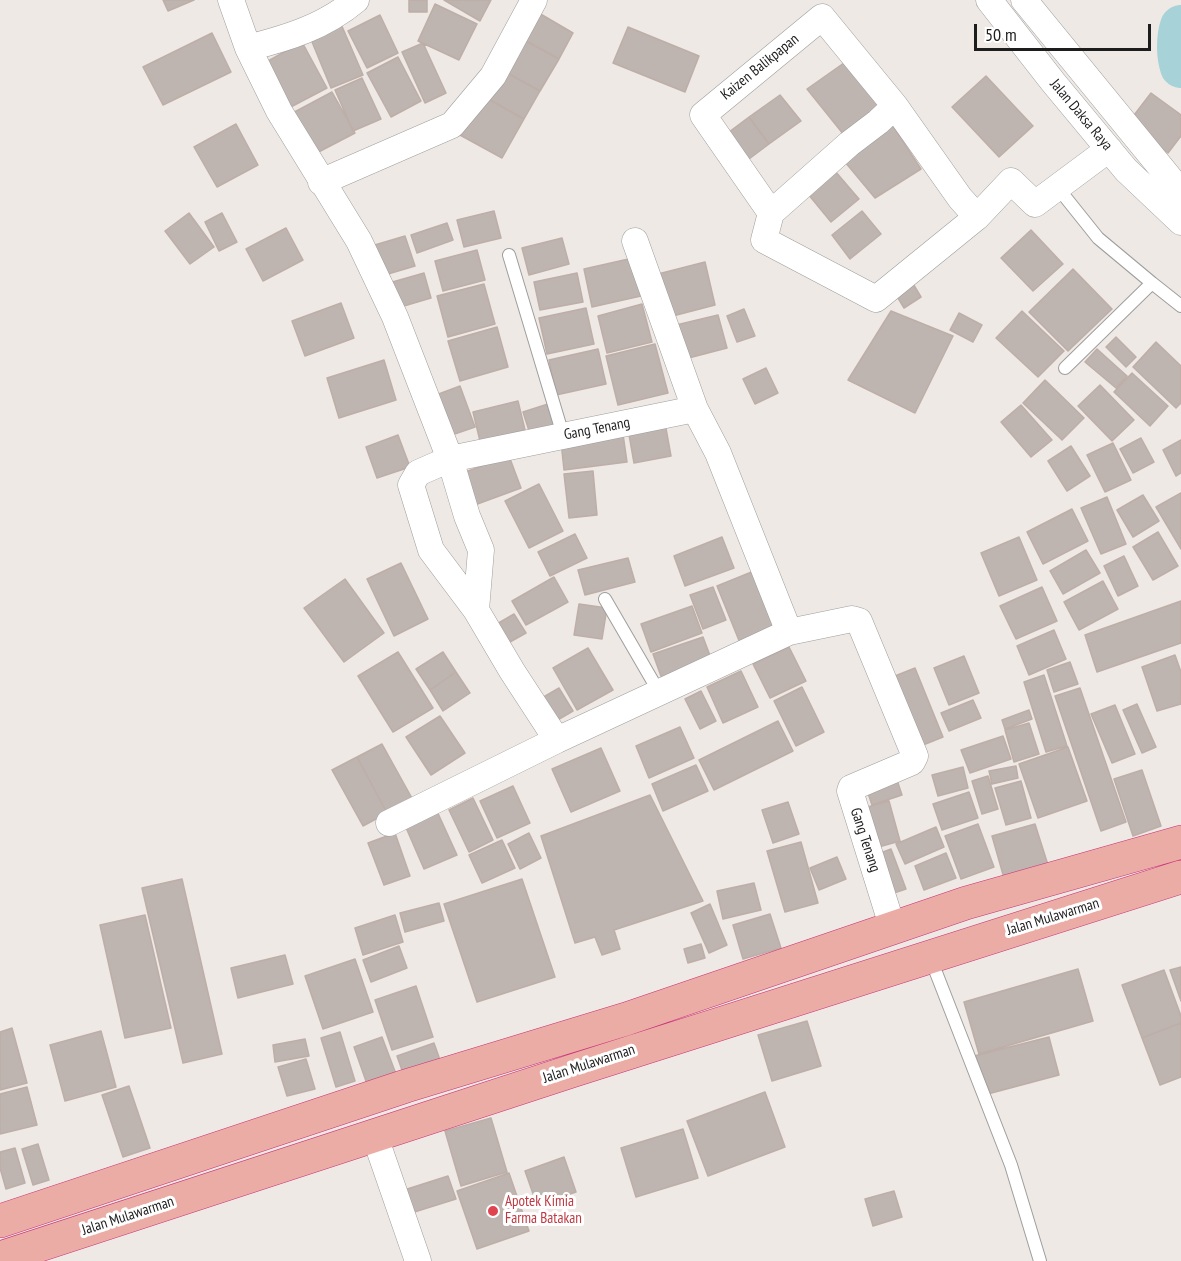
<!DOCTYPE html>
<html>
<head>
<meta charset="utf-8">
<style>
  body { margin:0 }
  #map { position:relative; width:1181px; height:1261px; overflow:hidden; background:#eee9e4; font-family:"PT Sans Narrow",sans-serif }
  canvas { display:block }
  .scale { position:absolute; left:974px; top:24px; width:177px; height:27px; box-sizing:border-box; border:3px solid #1d1d1d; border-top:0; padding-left:8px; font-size:18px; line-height:21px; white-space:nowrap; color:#1d1d1d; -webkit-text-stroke:4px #fff; paint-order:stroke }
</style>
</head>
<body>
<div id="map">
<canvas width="1181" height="1261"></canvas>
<div class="scale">50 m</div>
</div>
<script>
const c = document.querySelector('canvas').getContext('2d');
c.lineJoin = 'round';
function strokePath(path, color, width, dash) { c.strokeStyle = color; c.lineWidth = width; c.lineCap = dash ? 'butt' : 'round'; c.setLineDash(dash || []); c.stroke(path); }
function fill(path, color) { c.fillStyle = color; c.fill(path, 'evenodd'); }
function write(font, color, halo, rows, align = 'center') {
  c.font = font + ' "PT Sans Narrow",sans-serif'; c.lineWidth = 6; c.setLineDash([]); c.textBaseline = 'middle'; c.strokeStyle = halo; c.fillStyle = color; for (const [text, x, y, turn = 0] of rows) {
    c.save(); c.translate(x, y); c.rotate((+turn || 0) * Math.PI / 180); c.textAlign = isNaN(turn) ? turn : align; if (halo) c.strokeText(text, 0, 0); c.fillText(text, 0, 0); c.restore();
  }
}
strokePath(new Path2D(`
  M1181,26C1177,38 1177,55 1181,67`), '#a7d3d8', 42);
const building = new Path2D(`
  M163,0H194L168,11Z
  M409,0H427V12H409Z
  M444,0H491L480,21Z
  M435,4L477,24L459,60L418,41Z
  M532,9L573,33L559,59L517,36Z
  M380,15L398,53L367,68L348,31Z
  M341,24L363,75L331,88L310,37Z
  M628,27L699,56L685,92L613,63Z
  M212,33L231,72L163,105L143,67Z
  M517,36L559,59L540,91L498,68Z
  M302,42L327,88L285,110L261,65Z
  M423,43L446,93L425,103L402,52Z
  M398,57L421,101L391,117L367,73Z
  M851,58L884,101L844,135L807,89Z
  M498,68L540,91L524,119L483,96Z
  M986,76L1033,126L999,157L952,107Z
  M362,78L381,119L353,131L335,90Z
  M332,92L355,133L309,157L287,116Z
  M1151,93L1181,115V136L1168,153L1128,123Z
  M780,95L801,121L769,144L749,117Z
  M483,96L524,119L502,158L460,135Z
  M749,117L769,144L745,162L725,135Z
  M891,123L921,169L875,198L845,162Z
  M236,124L258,165L217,187L194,147Z
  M835,171L859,199L831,222L808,194Z
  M494,211L501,238L464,247L457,220Z
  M862,211L881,234L850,259L832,235Z
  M189,213L214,247L190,264L165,231Z
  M222,213L237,242L219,251L205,222Z
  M447,223L453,240L417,253L411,235Z
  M286,228L303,260L263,281L246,249Z
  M1031,230L1063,264L1033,291L1001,258Z
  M405,236L415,266L378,277L368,247Z
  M562,238L569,264L529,275L522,248Z
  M477,250L485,280L443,291L435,261Z
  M633,258L641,296L592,307L584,269Z
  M705,262L715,305L669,317L658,274Z
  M1073,269L1112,309L1068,351L1029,312Z
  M424,273L431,298L397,308L389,283Z
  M577,273L583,302L540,310L534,282Z
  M912,282L921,297L904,308L895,293Z
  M484,284L495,324L448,337L437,296Z
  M341,303L354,338L305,356L292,321Z
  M642,304L652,342L607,353L598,316Z
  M586,308L594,344L547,354L539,318Z
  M744,309L755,336L737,342L727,316Z
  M891,311L953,336L915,413L848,380Z
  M1022,311L1064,351L1038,377L996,338Z
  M959,313L982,325L973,342L950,330Z
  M718,315L727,348L681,360L672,326Z
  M497,327L508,367L460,381L448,341Z
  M1116,337L1136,357L1126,367L1106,347Z
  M1156,342L1181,366V403L1176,408L1133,367Z
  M655,344L668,393L618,405L606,356Z
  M598,349L606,384L556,395L549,360Z
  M1097,349L1127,376L1116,388L1085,362Z
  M384,360L396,400L339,418L327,378Z
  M766,368L778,393L755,404L743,379Z
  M1132,373L1168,406L1150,426L1114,392Z
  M1045,380L1084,418L1062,440L1023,403Z
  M1100,385L1134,420L1112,441L1078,406Z
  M460,386L475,427L443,438L428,398Z
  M518,401L525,430L480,441L473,412Z
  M548,404L556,429L531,437L523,412Z
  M1021,405L1052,440L1031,457L1001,422Z
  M665,423L671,456L634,463L628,429Z
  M623,434L627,462L564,470L561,442Z
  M398,435L410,467L377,478L366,447Z
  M1141,438L1154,462L1133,473L1120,449Z
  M1181,440V473L1176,476L1163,450Z
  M1113,443L1131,480L1105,492L1087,455Z
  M1071,446L1090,476L1067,491L1048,461Z
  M509,456L521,488L472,506L460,474Z
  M593,471L597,515L569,518L564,474Z
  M539,484L563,531L529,548L505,501Z
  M1181,493V549L1156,507Z
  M1143,495L1159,521L1133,537L1117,510Z
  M1107,497L1126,544L1101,554L1081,508Z
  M1072,509L1088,541L1043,564L1027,532Z
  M1158,532L1178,566L1153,580L1133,547Z
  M575,534L587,558L550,576L538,552Z
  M722,537L734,568L685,586L674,556Z
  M1019,537L1037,580L999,596L981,553Z
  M1086,550L1100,573L1063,594L1050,571Z
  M1124,556L1138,586L1118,596L1104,566Z
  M628,558L635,582L585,595L578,570Z
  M401,563L428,619L394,636L367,579Z
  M759,569L782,626L740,643L717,586Z
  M554,577L568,602L526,625L512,601Z
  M345,579L384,633L344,662L304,608Z
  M1103,581L1118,609L1079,630L1064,602Z
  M713,587L726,620L703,629L690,595Z
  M1042,587L1057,621L1016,639L1000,606Z
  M1181,601V643L1097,672L1085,635Z
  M579,604L607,608L602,639L574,635Z
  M692,606L702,633L651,652L641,624Z
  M514,614L526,633L501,647L490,628Z
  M1054,630L1066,659L1029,675L1017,646Z
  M703,637L712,661L662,679L653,654Z
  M789,647L806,681L770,698L753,664Z
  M588,648L613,690L577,710L553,668Z
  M398,652L433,708L393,732L358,676Z
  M443,652L456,672L430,690L416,669Z
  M1175,655L1181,672V704L1157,711L1142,667Z
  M964,656L979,693L949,705L934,668Z
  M1070,662L1078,684L1054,692L1047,670Z
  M915,668L943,737L913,749L885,680Z
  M741,671L758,707L723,723L707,687Z
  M456,672L470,693L443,711L430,690Z
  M1044,675L1067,746L1046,752L1024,682Z
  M802,687L824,732L796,746L774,701Z
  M559,688L573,711L549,725L535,702Z
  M1080,688L1126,822L1101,831L1055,696Z
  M701,691L716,721L700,729L685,699Z
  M973,700L981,718L949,731L941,713Z
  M1137,704L1156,747L1142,753L1123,710Z
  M1115,705L1135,754L1112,763L1091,714Z
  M1029,710L1032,719L1005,729L1002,720Z
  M440,716L465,753L431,775L406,737Z
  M778,721L793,751L714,790L699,760Z
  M1029,723L1039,754L1014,762L1005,730Z
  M680,727L694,758L649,778L636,746Z
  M1003,736L1011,759L970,773L961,750Z
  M382,744L413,800L387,813L357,757Z
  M1068,747L1087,801L1038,818L1019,764Z
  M601,748L620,791L571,812L552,769Z
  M357,757L387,813L363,826L332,770Z
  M696,765L708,791L663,811L652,784Z
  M1016,766L1018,778L992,784L989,771Z
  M963,767L968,788L938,796L932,775Z
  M1142,770L1161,826L1133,836L1114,779Z
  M988,776L998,809L982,814L972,781Z
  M896,777L902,795L872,805L866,787Z
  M1021,781L1031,818L1006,825L995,788Z
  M513,786L530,823L497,838L480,801Z
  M969,792L978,818L942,830L933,804Z
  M650,795L703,901L614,930L620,949L602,955L595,937L575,943L541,836Z
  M473,798L493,840L469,852L449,810Z
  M889,801L900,841L868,850L857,810Z
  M788,802L799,834L773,843L762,810Z
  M436,809L457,855L424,869L404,823Z
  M978,824L994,867L961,879L945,836Z
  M1035,824L1048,865L1004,878L992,836Z
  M936,827L944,847L905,864L896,844Z
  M395,833L410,876L384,885L368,843Z
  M529,833L541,858L520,869L508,844Z
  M502,840L515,868L482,883L469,855Z
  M801,842L818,903L785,912L767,851Z
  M891,849L906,889L885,896L870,857Z
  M946,853L956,878L924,890L915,866Z
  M837,857L846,879L819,890L810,868Z
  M182,879L222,1054L183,1063L142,888Z
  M522,879L555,977L477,1002L444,904Z
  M754,883L761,910L723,919L717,891Z
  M439,903L444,921L405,932L400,913Z
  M710,904L727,945L709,953L691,913Z
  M770,914L781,948L743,959L733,925Z
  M145,915L171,1028L125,1038L100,925Z
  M395,915L403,942L363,955L355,928Z
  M701,944L705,958L688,963L684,949Z
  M399,946L407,968L371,982L363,960Z
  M285,955L293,984L238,998L231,968Z
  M355,959L373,1012L323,1029L305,976Z
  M1181,967V1001L1170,970Z
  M1078,969L1093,1021L979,1054L964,1002Z
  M1164,970L1181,1016V1023L1142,1038L1122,985Z
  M416,986L433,1037L392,1050L375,1000Z
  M807,1021L821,1066L772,1081L758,1035Z
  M1181,1023V1077L1160,1085L1142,1038Z
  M12,1028L27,1083L0,1090V1032Z
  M101,1031L116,1087L65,1101L50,1045Z
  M340,1032L355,1081L336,1087L321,1038Z
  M382,1037L396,1074L367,1084L354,1047Z
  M1049,1037L1059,1075L984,1095L974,1056Z
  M305,1039L309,1056L275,1062L273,1045Z
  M434,1043L440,1060L403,1073L397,1056Z
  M306,1059L315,1089L287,1096L278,1067Z
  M129,1086L150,1148L123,1157L102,1095Z
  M27,1087L37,1125L0,1134V1094Z
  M765,1092L785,1147L708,1176L687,1121Z
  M491,1118L507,1172L461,1186L445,1131Z
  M683,1129L698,1178L636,1197L621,1148Z
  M38,1144L49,1180L33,1185L22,1149Z
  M15,1148L25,1183L6,1189L0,1168V1152Z
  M564,1157L576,1192L537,1205L525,1171Z
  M509,1173L529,1231L477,1249L457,1191Z
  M448,1176L456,1199L408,1214L401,1191Z
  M894,1191L902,1217L873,1226L865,1199Z`);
fill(building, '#beb4b0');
strokePath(building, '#beaea7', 1.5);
const service = new Path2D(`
  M1058,188L1098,238L1152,283L1065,368
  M509,255L563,435
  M1152,283L1181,306
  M605,599L659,692
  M930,957L1011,1165L1040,1261`);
const minor = new Path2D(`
  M231,0L248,48L279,111L359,241L395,317L450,459L467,516L481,550L476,610L512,671L557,740
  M989,0L1053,82L1126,170L1181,222
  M1024,0L1181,192
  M248,48C287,38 324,27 356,0
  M321,182L452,125L493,76L534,0
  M771,213L703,115L822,17L895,106
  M977,217L876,299L764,240L771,213L849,144L878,122L895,106L960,198L977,217L1011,181L1035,204L1109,149
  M635,241L695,409
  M476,610L431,550L411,485L418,473L450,459L695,409L718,453L789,632
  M389,823L557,740L789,632L852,619L859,621L915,756L912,762L851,788L850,791L893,929
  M374,1134L418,1261`);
const trunk = new Path2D(`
  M0,1221L406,1086L626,1019L966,903L1181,842
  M0,1258C393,1128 786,1001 1181,877`);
strokePath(service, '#9e9e9e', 14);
strokePath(minor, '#9e9e9e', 27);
strokePath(trunk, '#cc3078', 34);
strokePath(service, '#fff', 12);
strokePath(minor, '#fff', 26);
strokePath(trunk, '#eaaca5', 33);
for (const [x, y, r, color] of [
  [493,1211,6,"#e0444e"]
]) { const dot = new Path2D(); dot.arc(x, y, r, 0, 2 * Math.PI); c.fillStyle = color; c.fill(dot); strokePath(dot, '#fff', 2); }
write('15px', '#1d1d1d', '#fff', [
  ["Kaizen Balikpapan",760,67,-39],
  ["Jalan Daksa Raya",1081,115,50],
  ["Gang Tenang",597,429,-11],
  ["Gang Tenang",865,840,72],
  ["Jalan Mulawarman",1053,917,-17],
  ["Jalan Mulawarman",589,1064,-18],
  ["Jalan Mulawarman",128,1216,-18]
]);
write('15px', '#be3a42', '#fff', [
  ["Apotek Kimia",505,1202],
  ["Farma Batakan",505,1219]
], 'left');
</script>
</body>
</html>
